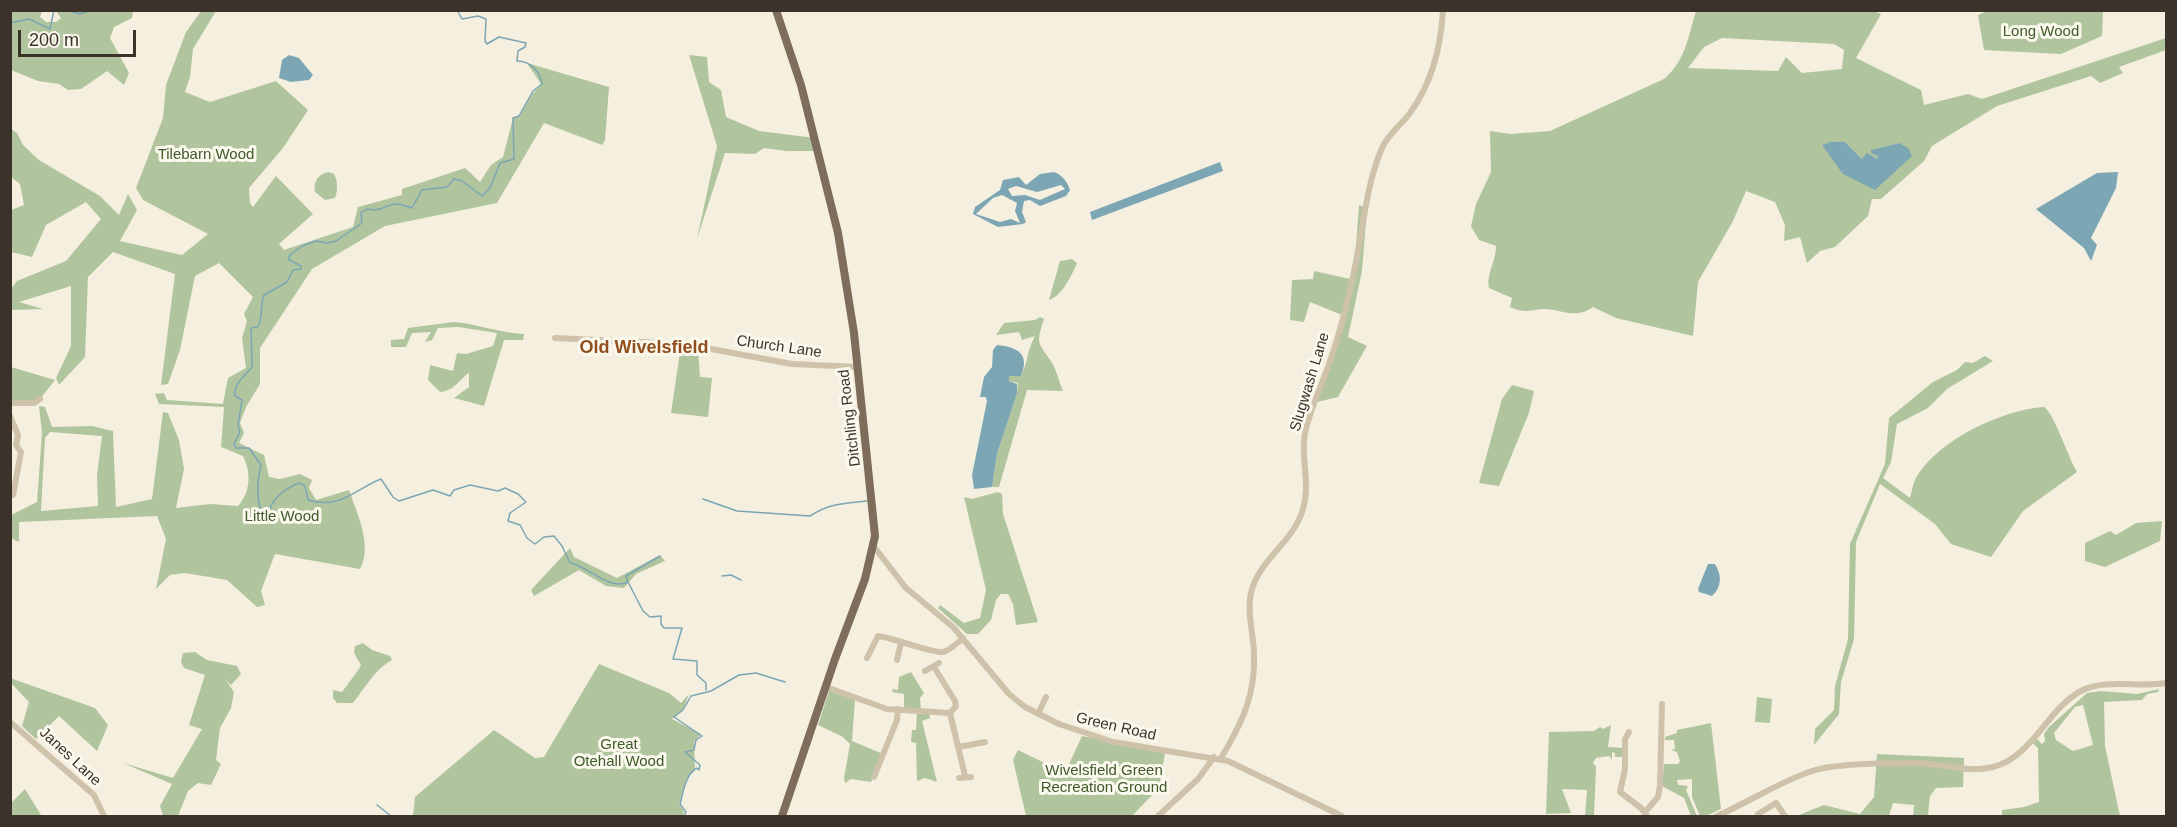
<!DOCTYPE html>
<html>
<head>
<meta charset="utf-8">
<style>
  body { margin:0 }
  #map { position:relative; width:2177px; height:827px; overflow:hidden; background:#f5efdf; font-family:Arial,sans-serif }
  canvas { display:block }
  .frame { position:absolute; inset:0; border:12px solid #3b332a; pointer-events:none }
  .scale { position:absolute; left:18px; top:30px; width:118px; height:27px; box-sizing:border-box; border:3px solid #3b332a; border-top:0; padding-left:8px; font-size:18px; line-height:21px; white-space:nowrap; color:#3b332a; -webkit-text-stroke:4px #fbf8ed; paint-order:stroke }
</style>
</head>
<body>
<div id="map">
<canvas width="2177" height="827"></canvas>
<div class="frame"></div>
<div class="scale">200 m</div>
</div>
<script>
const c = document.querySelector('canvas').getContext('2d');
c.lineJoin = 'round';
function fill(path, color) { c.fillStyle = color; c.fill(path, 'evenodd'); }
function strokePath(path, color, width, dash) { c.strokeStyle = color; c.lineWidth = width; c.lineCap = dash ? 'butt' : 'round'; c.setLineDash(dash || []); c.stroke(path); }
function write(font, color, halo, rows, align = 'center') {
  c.font = font + ' Arial,sans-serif'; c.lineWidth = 6; c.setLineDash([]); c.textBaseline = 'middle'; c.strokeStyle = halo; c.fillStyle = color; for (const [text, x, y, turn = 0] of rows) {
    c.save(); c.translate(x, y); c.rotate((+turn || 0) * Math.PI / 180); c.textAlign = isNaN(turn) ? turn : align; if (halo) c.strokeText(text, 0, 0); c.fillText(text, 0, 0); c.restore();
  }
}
fill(new Path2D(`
  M202,10L216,11L193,49L190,77L185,92L210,102L276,81L308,110L283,148L249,188L250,203L253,207L276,176L313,214L279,244L284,250L353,227L358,207L402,195V189L465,168L480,182L491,165L503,157L513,118L519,116L531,96L541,84L527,63L609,87L605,140L602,145L544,123L497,203L385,226L312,269L260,348V384L246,407L240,423L244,433L239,443L264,455L269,477L280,479L300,474L312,480L309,488L316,500L349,490C357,514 373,545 360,569L275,554L261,591L265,605L257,607L227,580L185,573L170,575L156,589L166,539L157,516L19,522V542L11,538V515L37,502L42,433L39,406L45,407L52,427L92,426L113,431L116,507L152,499L163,412L168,413L179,440L184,469L176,508L210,504L238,506C251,492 251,472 243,456L221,447L224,407L159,404L155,394L164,393L167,400L223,404L228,378L246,368L242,338L247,321L244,314L253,297L219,263L195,276L180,350L168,384L161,385L175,274L113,252L88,277L85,357L59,385L56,378L71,346V286L19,302L43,309L11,310V289L17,281L66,261L101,219L86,202L46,225L32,257L11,252V210L24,205L20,184L11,177V129L17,133L23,145L39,160L100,196L119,215L128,194L137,210L120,241L182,255L208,234L143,200L136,188L163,118L166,85L186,32ZM50,432L102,436L97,475L98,506L41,511L45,438Z
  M1872,10L1881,14L1856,58L1921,90L1924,105L1968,94L1982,99L2166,38V50L2119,67L2123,73L2100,83L2091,76L1997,106L1932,146L1924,161L1881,199H1872L1868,216L1835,247L1820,251L1807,263L1800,237L1784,241L1785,225L1775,202L1746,191L1733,221L1698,282L1693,336L1616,318L1593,307C1575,320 1562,309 1543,309C1527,310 1526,314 1510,307L1512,298L1489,288C1486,274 1496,262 1496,246L1479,240L1471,226L1476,204L1491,172L1490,131L1510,134L1550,131L1664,79C1686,60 1688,37 1696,11ZM1722,38L1834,44L1844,50L1842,69L1802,73L1786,57L1778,71L1688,68L1704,47ZM1845,142L1862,159H1877L1878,156L1872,150L1899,143L1874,190Z
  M1990,10L2103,11L2102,36L2061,54L1984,50L1978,15Z
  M10,11H42L40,17L46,22H56L61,18L56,11H133L132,18L114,27L110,38L129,73L124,85L107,71L81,89L68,90L59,84L38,81L11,70Z
  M689,55L707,57L709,82L721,90L726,117L759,131L815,138L818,151H786L764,148L755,154L725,153L697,239L717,146Z
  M328,172L334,174C338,182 338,190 335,198L325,200L315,192C313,181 318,175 328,172Z
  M1359,205L1367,208L1362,271L1348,337L1367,346L1338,397L1317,402L1342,315L1310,302L1304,322L1290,320L1292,280L1313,279L1314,271L1350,279L1356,246Z
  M1072,259L1077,263C1072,275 1062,296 1049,300L1060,261Z
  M1040,317L1044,319C1035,346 1039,342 1052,363C1057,371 1059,382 1063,391L1027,390L999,487H992L997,454L1017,393L1018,383L1009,381V376H1021C1028,362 1027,350 1035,336L1022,340L1019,332L996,335L1004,323L1035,320Z
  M454,322C478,324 500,333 524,334L523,340H504L484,406L454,398L469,387V373C459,380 454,391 440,392L428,380L430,365L453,371L457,353L466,354L493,346L497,333L458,327L438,328L432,340L425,342L431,332L412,333L406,347H391V340L404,339L408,328Z
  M691,347L698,350L700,377L712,378L708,417L671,413L680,352L689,353Z
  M1985,356L1993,361L1947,389L1928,408L1897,424L1891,462L1883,478L1910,498C1912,491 1913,482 1917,476C1940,439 2002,410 2044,407C2054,413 2068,457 2077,472L2023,511L1991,557L1951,544L1935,524L1880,484L1856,542L1854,639L1841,682L1839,714L1814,745L1815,729L1834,710L1835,686L1848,639L1850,544L1885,464L1889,418L1933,382L1957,370L1965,362L1973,363Z
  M11,367L55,380L40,399L11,406Z
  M1512,385L1534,391L1529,413L1499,486L1479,483L1502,399Z
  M998,492L1002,494L1003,514L1038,622L1016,625L1013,604L1008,594H1001L996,600L991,620L978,634H967L938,608L940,605L964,623L980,618L986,590L964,497L972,499Z
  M2162,521L2160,541L2105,567L2085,561V543L2110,531L2116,535L2136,523Z
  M570,548L574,557L617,578L660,555L665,561L636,574L624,588L606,586L579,570L534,596L531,590Z
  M363,643L372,650L390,656L392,660C374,670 365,688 353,703H337L333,698V690L342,692L359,669L361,665L354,653L355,646Z
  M195,652L207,660L237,666L241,674L231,685L225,679L234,692L231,708L220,728L216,760L221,764L211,785L198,783L188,791L178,816H163L160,806L172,784L123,763L173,778L202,729L189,725L205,675L184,668L181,662L183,653Z
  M599,664L669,693L681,703L689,694L683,710L672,719L701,734L694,742L695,770L687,778L679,804L684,812L683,816H413L415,797L494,730L535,758L544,757Z
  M911,672L924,693L920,698L921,710L929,711L930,718L922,721L937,782L925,778L917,781L916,743L911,742L912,730H916L917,711L904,709V694L892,692L893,689L898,690L899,677Z
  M10,678L95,708L108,725L97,751L59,716L36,739L22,726L29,702L11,683Z
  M830,688L855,698L852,741L883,754L871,782L851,779L845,783L844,778L850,744L843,737L818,725Z
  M2159,689L2158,692L2147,694L2142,700L2104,702L2105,746L2120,816H2002V810L2024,807L2039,802L2038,748L2033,743L2037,739L2042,744L2045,741L2044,734L2049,727L2087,693L2100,691L2137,694ZM2083,705L2093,745L2073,751L2056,740L2054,733L2075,707Z
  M1757,697L1772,699L1770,723L1755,722Z
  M1711,723L1721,809L1706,816H1700L1692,797V779L1677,780L1678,785L1688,786L1686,790L1697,816H1691L1684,798L1662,786L1664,764H1678L1680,761L1677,752L1671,750L1675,749L1674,740H1665V737L1677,733V730Z
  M1611,725L1608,747L1623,748V757H1615V753L1612,752V760L1609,756L1596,758L1593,763L1596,767L1594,816H1585L1587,790L1562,789L1571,813L1546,814L1549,732L1594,731L1600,727L1603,729Z
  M1082,736L1165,753L1159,788L1132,816H1026L1013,760L1018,750L1065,773Z
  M1877,754L1964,758L1963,787L1936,788L1930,796L1928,814L1930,816H1913L1914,805L1893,803L1889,816H1796L1824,805L1860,814L1874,797Z
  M25,789L41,815L42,816H11V803Z`), '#b0c59e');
fill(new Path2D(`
  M289,55L299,58L313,75L309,80L291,82L279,78L282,60Z
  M1830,142H1845L1862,159L1867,153L1877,159L1878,156L1871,153V150L1899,143L1908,148L1912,156L1875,190L1843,174L1822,145Z
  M1220,162L1223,171L1092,220L1090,212Z
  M1054,172C1062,175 1067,181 1070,190L1066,196L1040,206L1030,200L1024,201L1022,212L1026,222L1023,224L998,227L973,214L975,207L1000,190L1003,180L1019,177L1026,185L1040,174ZM1061,185L1065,189L1040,200L1025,195L1012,196L1008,189L1016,186L1037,192ZM1002,195L1017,203L1015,211L1020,223L1011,219L1000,222L976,214L993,198Z
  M2118,172L2116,188L2091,238L2097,245L2091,261L2084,248L2036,209L2097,173Z
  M997,345C1018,347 1030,354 1021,376H1009V381L1017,384V393L997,454L992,487L974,489L972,475L987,401L986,397H980L984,377L992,367L993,350Z
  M1708,564H1715C1722,575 1722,587 1712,596L1699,592L1698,589Z`), '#7ca6b4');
strokePath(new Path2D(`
  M67,10L79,14L92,10
  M457,10L462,19L478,16L486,19L485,41L487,44L499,37L526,43L525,47L518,51L517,61C530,61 540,71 542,84L533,91L519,116L513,118L514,159L500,163L490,188L482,196L462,181L454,179L447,187L422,190L412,208C407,207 403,204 397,204C385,204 383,212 367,209L361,213L362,223L336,241L327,243L316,241L302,246L289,256V260L301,266V269L293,270L287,282L264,295C260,306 263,317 258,327L251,328L252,367C245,376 233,384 235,396L242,400L238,425L240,432L234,444L236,448H249L261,465C257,483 256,496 262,514L267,516C272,499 282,490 299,483L305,486L308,500C340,510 355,489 381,479L393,497L399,501L433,490L450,496L454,490L470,485L498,491L505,488L518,494L526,502L510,513L508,521L520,525L527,538L535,544L544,537L554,536L562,546L570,563C588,566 609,591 628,582L643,611L650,617L661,616V624L664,628H682L673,659L697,661V675L706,683V690
  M10,23L29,19L50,29L54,10
  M703,499L737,511L810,516C830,503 843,504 867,501
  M722,576L731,575L741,580
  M628,582L626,576L660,556
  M377,805L391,816
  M684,816L686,812L680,804C683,793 686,773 697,768L699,770L700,765L685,752L694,750L696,740L702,736L674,717L683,710L691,696L711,691L739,675L756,673L785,682`), '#7ca6b4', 1.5);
strokePath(new Path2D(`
  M555,338L684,344L792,364L858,367
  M10,403H34L40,399
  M10,416L18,435L16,445L21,452L13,495L10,494
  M875,548L906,588L953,627L1009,694L1025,707L1059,724L1113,742L1228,761L1342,816
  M867,658L878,636C891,637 934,654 943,652C951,650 957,643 963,638
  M897,660L901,643
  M934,667L955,701L956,706L950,713L965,776
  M925,671L939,663
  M826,687L887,709L950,713
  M1038,714L1046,697
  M10,722L94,795L104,816
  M1629,732L1625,739V769L1620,792L1641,808L1647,816
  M959,747L985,742
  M1221,758C1242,723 1256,695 1254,652C1253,633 1247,611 1251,593C1258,560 1294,542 1303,509C1311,482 1300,458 1305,433C1310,409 1321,387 1329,364C1339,337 1346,308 1352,281C1363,237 1364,190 1382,148C1387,135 1402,124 1410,113C1432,83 1441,46 1443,10
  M874,777L897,720L898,709
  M959,778L971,777
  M1645,812L1658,797L1660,786L1662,704
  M1758,814L1776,803L1785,816
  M1158,816L1198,779L1214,757
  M1717,816C1749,802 1779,782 1812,771C1833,764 1888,763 1911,763C1938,762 1967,774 1993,767C2033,757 2047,709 2081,691C2105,678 2140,688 2166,683`), '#cec2aa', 6);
strokePath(new Path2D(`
  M776,10L801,85L838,233L854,333L875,536L865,579L835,659L782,816`), '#7e6d5a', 8);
write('15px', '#405b2c', '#fbf8ed', [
  ["Long Wood",2041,32],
  ["Tilebarn Wood",206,155],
  ["Little Wood",282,517],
  ["Great",619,745],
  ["Otehall Wood",619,762],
  ["Wivelsfield Green",1104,771],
  ["Recreation Ground",1104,788]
]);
write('15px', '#3b332a', '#fbf8ed', [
  ["Church Lane",779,347,8],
  ["Slugwash Lane",1310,382,-73],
  ["Ditchling Road",850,418,-97],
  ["Green Road",1116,727,13],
  ["Janes Lane",70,757,43]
]);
write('bold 18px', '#904f1d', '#fbf8ed', [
  ["Old Wivelsfield",644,348]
]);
</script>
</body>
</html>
